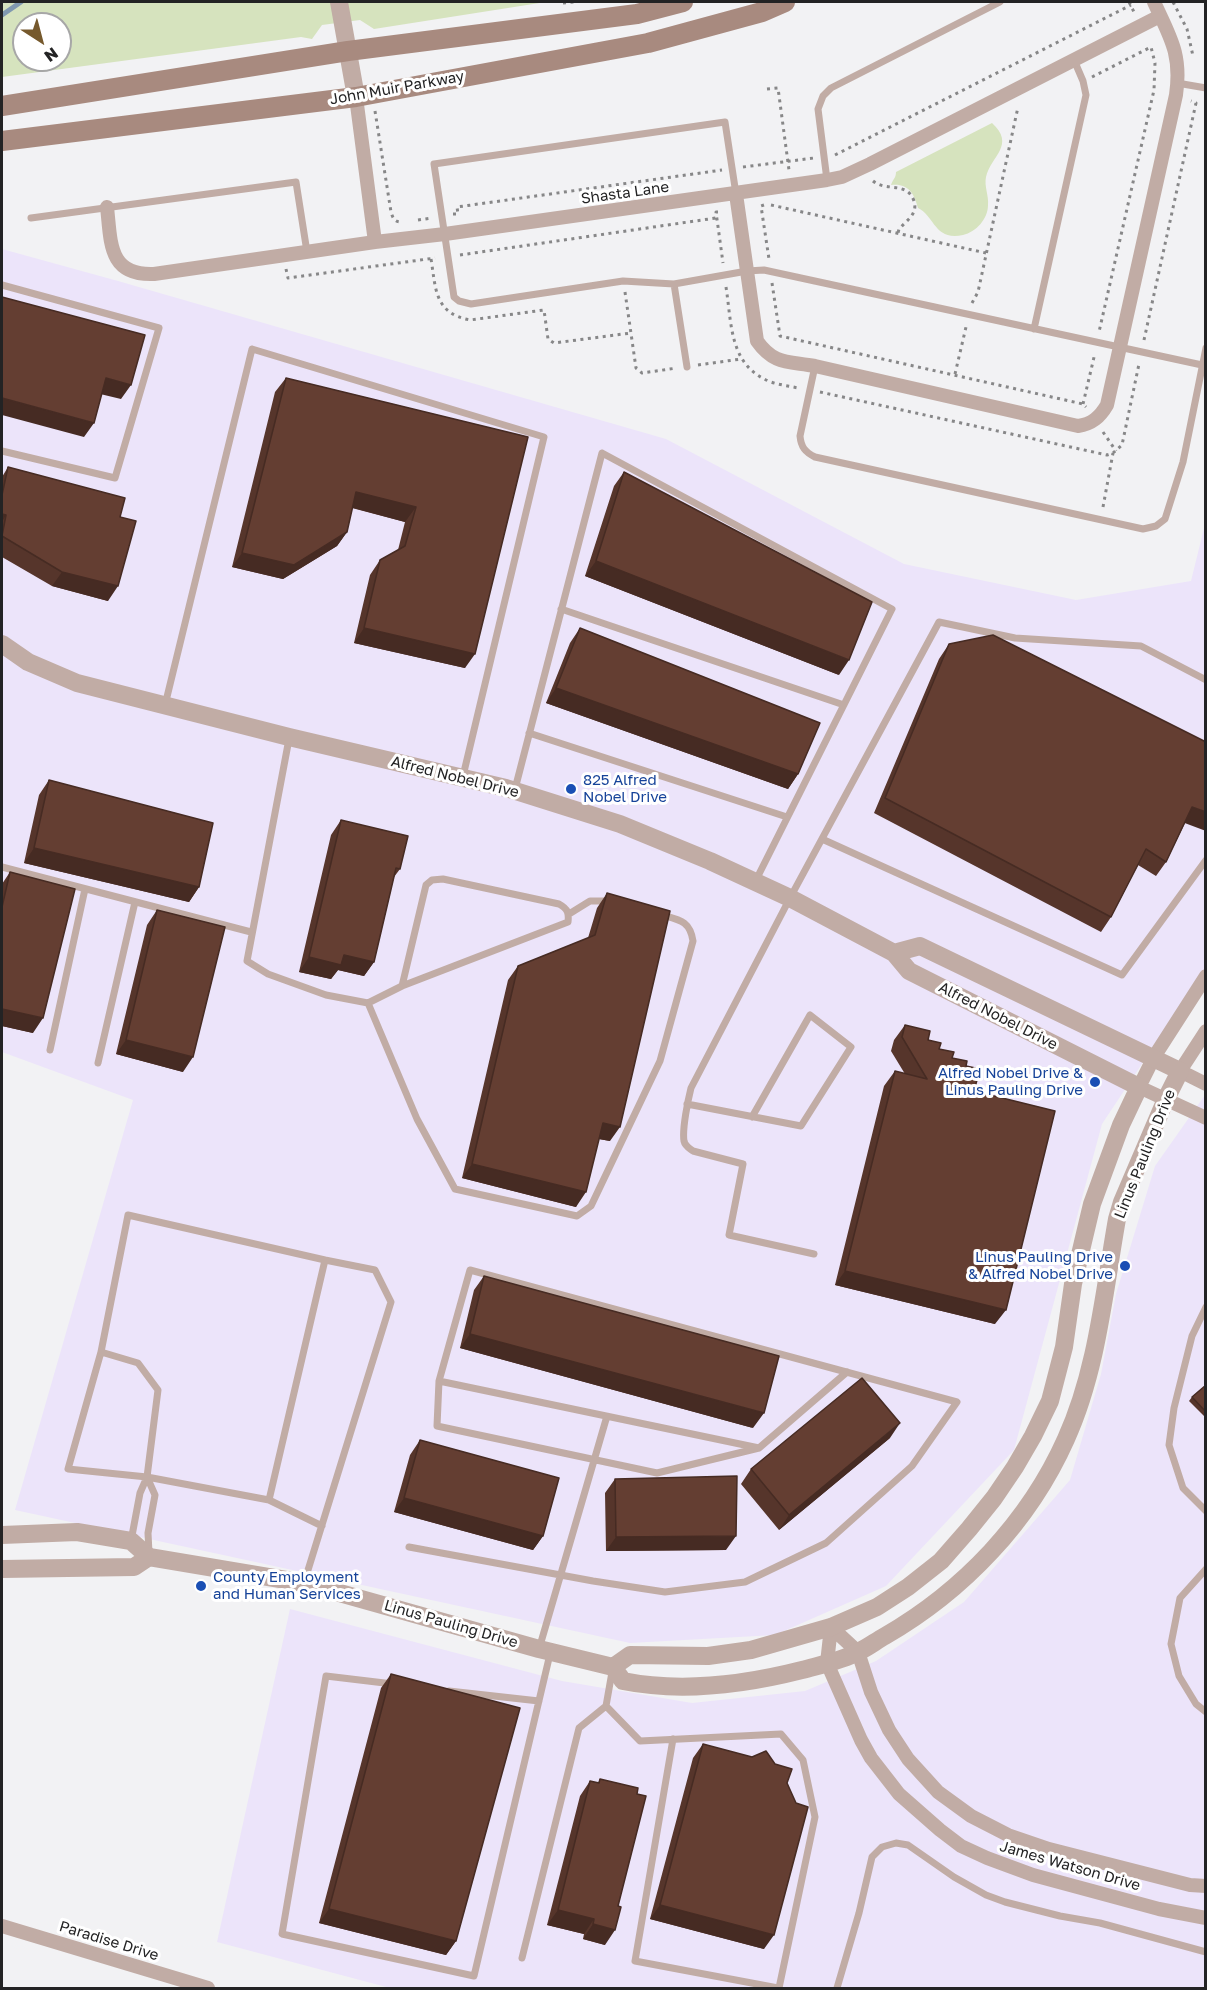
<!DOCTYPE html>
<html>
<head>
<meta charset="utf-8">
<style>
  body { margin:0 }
  #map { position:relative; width:1207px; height:1990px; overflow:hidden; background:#f2f2f4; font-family:"Golos Text",sans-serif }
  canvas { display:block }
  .frame { position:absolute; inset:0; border:3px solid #232324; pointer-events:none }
  .north { position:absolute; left:12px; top:12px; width:60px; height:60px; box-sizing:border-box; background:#fff; border:2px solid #a7a7a7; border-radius:50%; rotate:144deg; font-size:16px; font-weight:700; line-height:24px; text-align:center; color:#232324 }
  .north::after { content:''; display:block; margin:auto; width:21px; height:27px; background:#76592d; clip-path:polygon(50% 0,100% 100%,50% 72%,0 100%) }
</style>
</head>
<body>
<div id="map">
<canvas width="1207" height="1990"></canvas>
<div class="frame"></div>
<div class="north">N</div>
</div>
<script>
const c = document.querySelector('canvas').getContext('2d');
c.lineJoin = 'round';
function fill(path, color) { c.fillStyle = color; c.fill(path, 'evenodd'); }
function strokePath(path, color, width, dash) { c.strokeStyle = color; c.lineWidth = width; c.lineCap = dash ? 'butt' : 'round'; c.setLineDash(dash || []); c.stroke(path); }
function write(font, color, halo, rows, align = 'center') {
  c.font = font + ' "Golos Text",sans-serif'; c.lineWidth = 6; c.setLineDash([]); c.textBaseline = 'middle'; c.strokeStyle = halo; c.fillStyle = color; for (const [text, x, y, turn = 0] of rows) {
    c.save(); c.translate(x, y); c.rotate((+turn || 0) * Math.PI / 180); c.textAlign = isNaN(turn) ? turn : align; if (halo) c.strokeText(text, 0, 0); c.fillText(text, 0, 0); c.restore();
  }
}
fill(new Path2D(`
  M2,249L118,281L666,439L904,564L1076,600L1191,581L1205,524V969L1102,1124L1014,1450L886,1586L775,1635L630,1643L15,1510L133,1100L2,1052Z
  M1205,1095V1988H390L217,1942L290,1609L562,1681L692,1703L805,1691L876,1661L964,1602L1070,1480L1101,1374L1116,1294L1155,1166Z`), '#ece4fa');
fill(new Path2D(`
  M2,2H546L374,29L360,20L322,25L312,39L301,37L2,77ZM24,24H60V60H24Z
  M992,123C1016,145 991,156 986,177C984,186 989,196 988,205C988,219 976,232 963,235C934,241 935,216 918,208C914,193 908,183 891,185C893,179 896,178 896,172Z`), '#d6e3be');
strokePath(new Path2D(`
  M2,15L21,2`), '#8199b0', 5);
strokePath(new Path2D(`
  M1129,2L1134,12
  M1173,2L1187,29L1193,56
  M563,3L574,2
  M1092,77L1151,47L1155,63L1154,90L1099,332
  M767,89L778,88L789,170
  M375,111L391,212C393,219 395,222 402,222
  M835,155L1131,5
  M743,167L814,158
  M873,181C886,192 907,181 914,201C918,214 907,220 899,229L898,233
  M764,205L761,206L769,259
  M771,205L986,253
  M718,212H716L723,263
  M453,214H458L457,207L722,170
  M418,220L432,218
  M460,255L716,218
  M431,259C436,289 434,313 470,320L544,310L548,339L554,343L631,333
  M286,269L288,278L435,258
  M772,283L780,336L1083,404L1086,407
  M726,287C732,325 729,366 771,382C780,385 789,386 798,388
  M625,292L636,368L642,373L677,368
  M972,303L978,292L1018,107
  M1144,340L1196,103L1191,101
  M698,365L741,359
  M955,374L966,327
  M820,392L1107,455L1113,453L1122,445L1139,364
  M1083,404L1095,353
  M1103,432L1116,451
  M1103,507L1113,453`), '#878788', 3, [3, 4.5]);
strokePath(new Path2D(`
  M1177,83L1206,88
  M827,180L818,109L823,96L831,88L1000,2
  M736,194L725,122L434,164L454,297L459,301L471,304L623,281L674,284L747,271L764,270L1202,365
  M31,218L296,182L307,252
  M674,284L687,367
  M2,285L159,328L115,478L2,451
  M1034,329L1086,95L1083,81L1074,60
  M815,366L800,436C801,447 805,452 815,457L1143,529L1156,526L1165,519L1183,462L1206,348
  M561,609L844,705
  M165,705L252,349L544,437L463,776
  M529,733L787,817
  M289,739L247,961L268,974L326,995L368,1003L402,986L568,922C569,913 568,909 559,904L443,879L432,880L426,885L402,986
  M515,789L602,453L892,609L756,880
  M822,839L1122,975L1206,860
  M2,867L251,932
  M569,914L590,901H611
  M368,1003L417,1119L455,1189L577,1216L591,1206L660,1061L693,941C690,921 680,920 662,915
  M50,1050L85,889
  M98,1063L135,902
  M687,1104L801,1126L851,1047L810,1015L752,1117
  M814,1254L729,1235L743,1164L693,1151C689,1148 685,1146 684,1141C682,1129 688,1100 691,1088L790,898L939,622L1015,638L1141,646L1206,680
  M1206,1307L1192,1336L1174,1408L1169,1445L1183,1488L1206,1511
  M101,1352L68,1469L147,1477L269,1500
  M759,1448L847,1372
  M147,1477L155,1495L148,1533L149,1553
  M131,1541L140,1493L147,1477L158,1390L138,1363L101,1352L128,1215L325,1260
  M409,1547L593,1581L665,1592L745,1582L826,1543L912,1466L957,1402L470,1270L439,1381L759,1448L657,1473L437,1426L439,1381
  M1206,1569L1180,1598L1171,1644L1179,1676L1196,1704L1206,1712
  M304,1583L391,1302L375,1270L325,1260L269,1500L322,1526
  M539,1649L607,1416
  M612,1672L606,1706L640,1741L781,1734L803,1760L815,1817L779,1988
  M393,1684L326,1676L282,1934L474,1976L550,1654
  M449,1691L539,1701
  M673,1739L635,1961L778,1988
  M522,1958L579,1728L606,1706
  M837,1988L859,1913L872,1857L882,1847L896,1843L908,1845L954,1877L986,1895L1005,1902L1060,1916L1100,1923L1206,1952`), '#c1aca5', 7);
strokePath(new Path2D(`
  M356,97L375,242
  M736,194L757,341C774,365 788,361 815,366L1078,426C1092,424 1100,417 1107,405L1176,95C1182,54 1170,37 1154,2
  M107,207C111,242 108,276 154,274L375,242L445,234L827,180L842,177L870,164L1160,16
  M1206,976L1154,1057L1139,1087L1206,1118
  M1206,1031L1180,1071L1206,1084
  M831,1627L827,1663L861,1740L871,1758L899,1794L940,1830L961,1846L987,1858L1033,1875L1159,1909L1206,1918
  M831,1627L858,1652L871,1692L889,1730L908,1759L938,1792L971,1816L1008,1835L1049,1849L1190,1885L1206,1886
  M2,1926L208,1988`), '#c1aca5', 14);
strokePath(new Path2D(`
  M339,2L356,97
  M2,644L28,662L77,683L289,737L506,788L620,824L710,861L790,898L894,953L909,971L1139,1087L1121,1125L1092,1204L1073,1284L1064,1347L1050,1401L1033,1436L1015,1467L994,1498L969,1529L941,1561L908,1587L877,1607L831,1627L751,1650L708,1656L630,1655L613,1667
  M2,1535L77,1532L131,1541L149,1557L304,1583L539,1649L613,1667L623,1681C682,1693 743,1685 802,1670C820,1665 841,1661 858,1652C867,1648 876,1641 885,1636C963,1591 1029,1522 1066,1439C1097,1371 1104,1292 1117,1219L1122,1202L1166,1099L1180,1071L920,946L894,953
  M2,1569L134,1567L149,1557`), '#c1aca5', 18);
strokePath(new Path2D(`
  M2,106L348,51L637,14L683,2
  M2,141L356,97L648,43L762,12L785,2`), '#a88a7f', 20);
fill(new Path2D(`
  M286,378L528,437L465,668L354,643L370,575L380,560L398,550L405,522L352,508L347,532L337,546L283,579L232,567L275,392Z
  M8,467L120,517L108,601L52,586L2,557V477Z
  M624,472L839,675L585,576L614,486Z
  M580,628L798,774L788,789L546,703L570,643Z
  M949,644L1185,823L1166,862L1156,876L1138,865L1111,917L1101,932L874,813L939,659Z
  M49,780L199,887L189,902L24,863L39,795Z
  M341,820L400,869L394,877L374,962L364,976L338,970L331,979L299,972L331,835Z
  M10,872L33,1033L2,1026V884Z
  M607,893L610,1141L599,1139L576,1207L462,1178L508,980L518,966L588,938L597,908Z
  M157,910L183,1072L116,1054L147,925Z
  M905,1025L928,1040L952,1058L966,1066L974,1091L995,1324L835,1285L884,1086L895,1071L905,1074L891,1051L894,1040Z
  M484,1276L753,1428L460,1348L474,1290Z
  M1206,1385V1418L1189,1401L1192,1397Z
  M890,1438L779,1530L741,1484L751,1469Z
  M420,1440L543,1536L533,1550L394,1512L410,1455Z
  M615,1479L726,1550L606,1551L605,1493Z
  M391,1674L456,1941L446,1955L319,1923L381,1688Z
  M703,1744L787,1783L764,1949L650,1919L693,1758Z
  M600,1779L605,1945L583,1939L584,1934L547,1925L580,1796L590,1781L598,1783Z`), '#56352b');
fill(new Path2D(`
  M106,378L131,385L121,399L96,393Z
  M2,398L94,423L84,437L2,415Z
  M356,492L416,507L405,522L346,506Z
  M2,514L6,515L2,522Z
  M347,532L337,546L283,579L232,567L242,553Z
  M596,561L849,660L839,675L585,576Z
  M62,572L118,586L108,601L52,586Z
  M364,628L475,654L465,668L354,643Z
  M556,688L798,774L788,789L546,703Z
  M1192,807L1206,812V831L1182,822Z
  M34,848L199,887L189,902L24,863Z
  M344,955L374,962L364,976L338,970L331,979L299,972L309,957Z
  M2,1009L43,1018L33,1033L2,1026Z
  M126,1040L193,1057L183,1072L116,1054Z
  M603,1123L620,1127L610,1141L593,1138Z
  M472,1164L586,1192L576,1207L462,1178Z
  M845,1271L1006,1310L995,1324L835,1285Z
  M470,1334L764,1413L753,1428L460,1348Z
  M900,1423L890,1438L779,1530L789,1515Z
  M404,1498L543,1536L533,1550L394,1512Z
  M736,1536L726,1550L606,1551L616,1537Z
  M660,1905L774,1935L764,1949L650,1919Z
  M329,1909L456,1941L446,1955L319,1923Z
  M558,1910L594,1919L584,1934L547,1925Z
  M593,1924L615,1930L605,1945L583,1939Z`), '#462b23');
const building = new Path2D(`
  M2,297L145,335L131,385L106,378L94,423L2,398Z
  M286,378L528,437L475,654L364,628L380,560L405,546L416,507L356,492L347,532L294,565L242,553Z
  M8,467L125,498L120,517L136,521L118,586L62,572L2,536L6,515L2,514V495Z
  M624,472L872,602L849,660L596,561Z
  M580,628L820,723L798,774L556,688Z
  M993,635L1206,742V812L1192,807L1166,862L1146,849L1111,917L885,798L949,644Z
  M49,780L213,823L199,887L34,848Z
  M341,820L408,836L400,869L396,868L374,962L344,955L341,965L309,957Z
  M10,872L75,889L43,1018L2,1009V907Z
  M607,893L670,911L620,1127L603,1123L586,1192L472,1164L518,966L595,935Z
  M157,910L225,927L193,1057L126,1040Z
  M905,1025L930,1031L928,1040L941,1043L939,1049L954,1052L952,1058L967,1061L966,1066L980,1069L974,1091L1055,1111L1006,1310L845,1271L895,1071L927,1079L902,1037Z
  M484,1276L779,1356L764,1413L470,1334Z
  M862,1378L900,1423L789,1515L751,1469Z
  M1206,1385V1412L1192,1397Z
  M420,1440L559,1478L543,1536L404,1498Z
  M737,1476L736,1536L616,1537L615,1479Z
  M391,1674L520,1708L456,1941L329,1909Z
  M703,1744L752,1757L766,1751L775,1764L792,1769L787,1783L796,1803L808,1807L774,1935L660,1905Z
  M600,1779L638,1788L637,1794L646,1796L618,1906L621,1907L615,1930L593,1924L594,1919L558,1910L590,1781L599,1783Z`);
fill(building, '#643e32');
strokePath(building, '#462b23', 1.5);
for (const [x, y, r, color] of [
  [571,789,6,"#1a4fb4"],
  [1095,1082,6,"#1a4fb4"],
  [1125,1266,6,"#1a4fb4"],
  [201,1586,6,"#1a4fb4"]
]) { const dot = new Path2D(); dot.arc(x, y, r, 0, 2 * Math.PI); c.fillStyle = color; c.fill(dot); strokePath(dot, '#fff', 2); }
write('15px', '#232324', '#fff', [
  ["John Muir Parkway",397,88,-10],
  ["Shasta Lane",625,193,-8],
  ["Alfred Nobel Drive",455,777,14],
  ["Alfred Nobel Drive",998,1016,27],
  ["Linus Pauling Drive",1145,1154,-68],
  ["Linus Pauling Drive",451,1624,16],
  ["James Watson Drive",1070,1866,16],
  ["Paradise Drive",109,1941,17]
]);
write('15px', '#164399', '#fff', [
  ["825 Alfred",583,780],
  ["Nobel Drive",583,797],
  ["Alfred Nobel Drive &",1083,1073,"right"],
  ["Linus Pauling Drive",1083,1090,"right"],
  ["Linus Pauling Drive",1113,1257,"right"],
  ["& Alfred Nobel Drive",1113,1274,"right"],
  ["County Employment",213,1577],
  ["and Human Services",213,1594]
], 'left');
</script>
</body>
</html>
